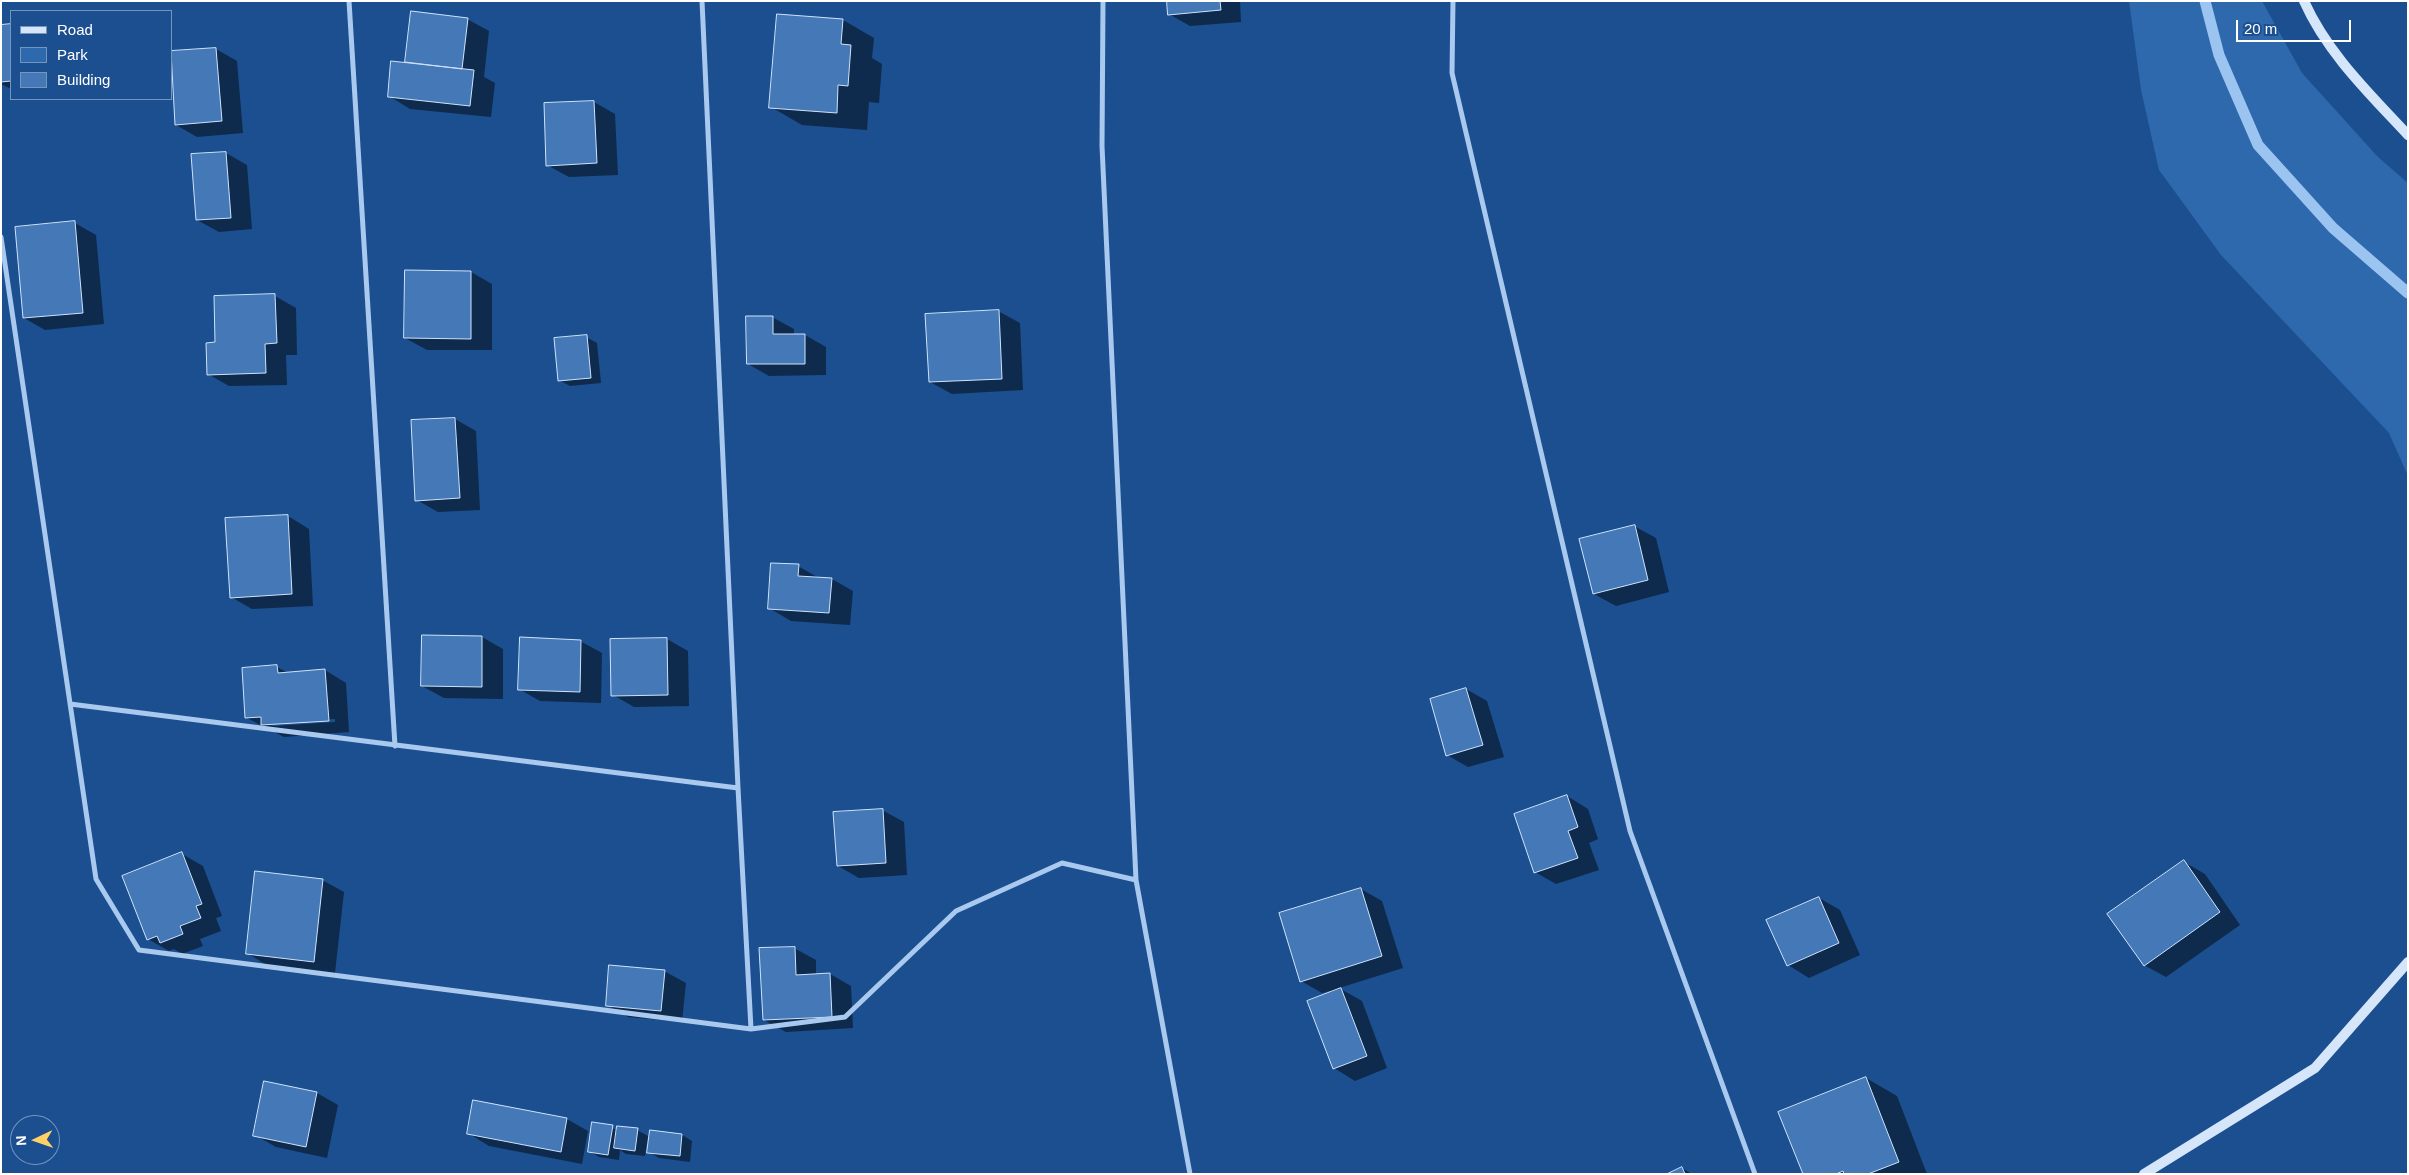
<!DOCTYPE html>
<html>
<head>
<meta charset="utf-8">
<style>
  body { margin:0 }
  #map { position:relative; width:2409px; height:1175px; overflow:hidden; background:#1b4f8f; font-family:Arial,sans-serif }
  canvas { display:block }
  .frame { position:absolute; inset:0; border:2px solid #fff; pointer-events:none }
  .legend { position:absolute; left:10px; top:10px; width:162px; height:90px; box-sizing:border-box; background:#1b4f8f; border:1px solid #7695bc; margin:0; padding:6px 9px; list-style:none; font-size:15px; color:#fff }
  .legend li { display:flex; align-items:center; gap:10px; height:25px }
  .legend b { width:25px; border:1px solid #7695bc }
  .north { position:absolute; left:10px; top:1115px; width:50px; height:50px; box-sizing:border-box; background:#1b4f8f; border:1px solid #7695bc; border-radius:50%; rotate:267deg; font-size:14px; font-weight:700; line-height:20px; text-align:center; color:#fff }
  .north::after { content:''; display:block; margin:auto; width:18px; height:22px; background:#ffd166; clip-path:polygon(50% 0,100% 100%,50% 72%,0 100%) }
  .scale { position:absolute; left:2236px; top:20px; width:115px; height:22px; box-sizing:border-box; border:2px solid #fff; border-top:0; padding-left:6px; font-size:15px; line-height:18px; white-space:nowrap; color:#fff; -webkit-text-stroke:4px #1b4f8f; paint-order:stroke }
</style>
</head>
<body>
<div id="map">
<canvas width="2409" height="1175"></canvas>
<div class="frame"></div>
<ul class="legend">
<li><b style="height:6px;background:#d6e6fa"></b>Road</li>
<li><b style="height:14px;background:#2e69ad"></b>Park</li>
<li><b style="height:14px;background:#4478b7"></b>Building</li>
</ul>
<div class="north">N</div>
<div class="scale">20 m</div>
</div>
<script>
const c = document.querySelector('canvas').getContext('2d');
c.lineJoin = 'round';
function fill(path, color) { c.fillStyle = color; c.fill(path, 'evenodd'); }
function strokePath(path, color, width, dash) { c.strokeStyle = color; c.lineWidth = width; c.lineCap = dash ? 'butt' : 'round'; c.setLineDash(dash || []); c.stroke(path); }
fill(new Path2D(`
  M2129,1H2262L2302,73L2378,157L2408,183V476L2389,433L2221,255L2159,170L2141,90Z`), '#2e69ad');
fill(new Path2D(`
  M1168,1H1240L1241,22L1190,26L1169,14Z
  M412,13L467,19L489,31L484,77L495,83L491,117L410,109L389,96L406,64Z
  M843,20L874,38L872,58L882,64L879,103L869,102L867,130L802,125L771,107Z
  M11,25V89L1,84V26Z
  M216,49L237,61L243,133L197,137L176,125L171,53Z
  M594,102L615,114L618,175L569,177L547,165Z
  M226,153L247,165L252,229L219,232L197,220Z
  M75,223L96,235L104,324L45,330L24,318Z
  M406,272H471L492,284V350H427L405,338Z
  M275,296L296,308L297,355H286L287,385L229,386L208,374L217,344Z
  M998,311L1020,323L1023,390L952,394L930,382Z
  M772,317L794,329V335H805L826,347V375L769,376L748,364Z
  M586,337L597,343L601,383L570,386L559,380Z
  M455,419L476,431L480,510L438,512L417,500Z
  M288,516L309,529L313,606L252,609L231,597Z
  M1634,526L1656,538L1669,592L1616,606L1594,594Z
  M798,566L819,578L832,579L853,591L850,625L791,621L769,608Z
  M482,637L503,649V699L444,698L422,686Z
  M667,639L688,651L689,706L634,707L613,695L612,640Z
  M580,641L602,653L601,703L540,701L519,689Z
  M277,667L288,673L325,670L346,683L349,732L284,737L247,718ZM335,719V722L274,726L269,724Z
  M1466,689L1487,701L1504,757L1468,767L1447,755Z
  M1567,796L1588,809L1598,839L1589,843L1599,870L1556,884L1535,872Z
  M882,810L904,822L907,875L859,878L838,866Z
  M182,854L203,866L222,916L216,918L221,931L200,939L203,946L182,954L174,949L169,951L148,939Z
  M2184,862L2205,874L2240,925L2166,977L2144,965Z
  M322,880L344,892L335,973L268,966L247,953Z
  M1361,889L1382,901L1403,968L1339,988L1362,1001L1387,1068L1355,1081L1334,1068L1330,991L1322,993L1301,981Z
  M1819,898L1840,910L1860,955L1809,978L1788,965Z
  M794,948L816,960V975L830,974L851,986L853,1028L786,1032L764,1020Z
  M664,971L686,983L682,1022L628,1017L607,1005Z
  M1866,1078L1897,1096L1927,1174H1804Z
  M317,1093L338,1105L327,1158L276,1147L255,1135Z
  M567,1119L588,1131L582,1164L489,1146L468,1133Z
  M594,1123L618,1130H637L648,1136L645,1156L626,1154L620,1150L619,1160L599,1157L589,1151Z
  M651,1131L682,1135L692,1141L690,1162L659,1158L649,1152Z
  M1682,1168L1692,1174H1670Z`), '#0007');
strokePath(new Path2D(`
  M2205,1L2219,55L2258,145L2333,228L2408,293`), '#9cc4f0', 11);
const building = new Path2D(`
  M1167,1H1220L1221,10L1168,15Z
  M411,11L468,18L462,69L405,62Z
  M777,14L843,19L841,44L851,45L848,86L838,85L837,113L769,108Z
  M11,24V81L1,82V25Z
  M216,48L222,121L175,125L171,51Z
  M391,61L474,70L470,106L388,97Z
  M594,101L597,163L546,166L544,103Z
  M226,152L231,218L196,220L191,154Z
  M75,221L83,313L23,318L15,227Z
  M405,270L471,271V339L404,338Z
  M275,294L277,343L265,344L266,373L207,375L206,343L215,342L214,296Z
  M999,310L1002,379L929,382L925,314Z
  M746,316H773V334H805V364H747Z
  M587,335L591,378L558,381L554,338Z
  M455,418L460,498L415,501L411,420Z
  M288,515L292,594L230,598L225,518Z
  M1635,525L1648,580L1593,594L1579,539Z
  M771,563L799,564L798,576L832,578L829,613L768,609Z
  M422,635L482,636V687L421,686Z
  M520,637L581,640L580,692L518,690Z
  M667,638L668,695L611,696L610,639Z
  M277,665L278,673L325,669L329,721L261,725V717L245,718L242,668Z
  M1466,688L1483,745L1446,756L1430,699Z
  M1567,795L1578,827L1568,831L1578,858L1534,873L1514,814Z
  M883,809L886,863L837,866L833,812Z
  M182,852L202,904L196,906L201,918L180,926L183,934L160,943L157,936L147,940L122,876Z
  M2184,860L2220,912L2144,966L2107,914Z
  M255,871L323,879L314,962L246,954Z
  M1361,888L1382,956L1300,982L1279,913Z
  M1819,897L1839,943L1787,966L1766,920Z
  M795,947L796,975L830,973L832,1017L763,1020L759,948Z
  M609,965L665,970L661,1011L606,1006Z
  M1341,988L1367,1056L1333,1069L1307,1001Z
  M1866,1077L1899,1162L1868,1174H1844L1843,1171L1836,1174H1803L1778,1112Z
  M264,1081L317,1092L306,1147L253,1136Z
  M473,1100L567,1118L561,1152L467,1134Z
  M592,1122L613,1125L608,1155L588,1152Z
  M617,1126L638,1128L635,1151L614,1148Z
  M650,1130L682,1134L680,1156L647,1153Z
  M1682,1167L1685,1174H1667Z`);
fill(building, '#4478b7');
strokePath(building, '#cfe3fa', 1);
strokePath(new Path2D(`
  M349,1L395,746
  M702,1L738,788L751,1029
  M1103,1L1102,146L1136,880L1190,1174
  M1453,1L1452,73L1630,831L1755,1174
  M1,237L96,879L139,950L751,1029L845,1017L956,911L1062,863L1136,880
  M70,704L738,788`), '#a9c9ee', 5);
strokePath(new Path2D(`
  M2304,1C2327,53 2370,94 2408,135
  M2144,1174L2315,1068L2408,962`), '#d6e6fa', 10);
</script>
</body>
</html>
